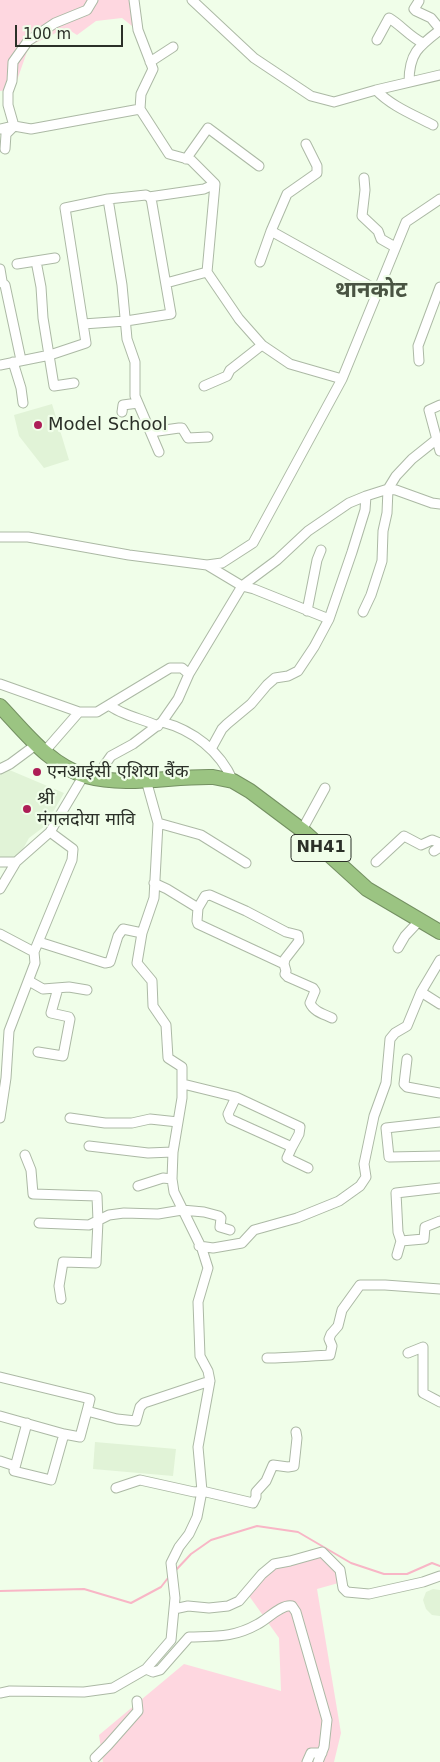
<!DOCTYPE html>
<html>
<head>
<meta charset="utf-8">
<style>
  body { margin:0 }
  #map { position:relative; width:440px; height:1762px; overflow:hidden; background:#f0fee9; font-family:"DejaVu Sans",sans-serif }
  canvas { display:block }
  .scale { position:absolute; left:15px; top:25px; width:108px; height:22px; box-sizing:border-box; border:2px solid #2b3028; border-top:0; padding-left:6px; font-size:15px; line-height:18px; white-space:nowrap; color:#2b3028; -webkit-text-stroke:4px #f0fee9; paint-order:stroke }
</style>
</head>
<body>
<div id="map">
<canvas width="440" height="1762"></canvas>
<div class="scale">100 m</div>
</div>
<script>
const c = document.querySelector('canvas').getContext('2d');
c.lineJoin = 'round';
function fill(path, color) { c.fillStyle = color; c.fill(path, 'evenodd'); }
function strokePath(path, color, width, dash) { c.strokeStyle = color; c.lineWidth = width; c.lineCap = dash ? 'butt' : 'round'; c.setLineDash(dash || []); c.stroke(path); }
function write(font, color, halo, rows, align = 'center') {
  c.font = font + ' "DejaVu Sans","Noto Sans Devanagari",sans-serif'; c.lineWidth = 4.5; c.setLineDash([]); c.textBaseline = 'middle'; c.strokeStyle = halo; c.fillStyle = color; for (const [text, x, y, turn = 0] of rows) {
    c.save(); c.translate(x, y); c.rotate((+turn || 0) * Math.PI / 180); c.textAlign = isNaN(turn) ? turn : align; if (halo) c.strokeText(text, 0, 0); c.fillText(text, 0, 0); c.restore();
  }
}
fill(new Path2D(`
  M52,404L69,460L44,468L19,436L14,415Z
  M0,766L64,793L45,826L29,838L18,858L0,859Z
  M95,1442L176,1449L173,1476L93,1469Z
  M433,1589L440,1590V1616L432,1615L426,1609L423,1600L426,1592Z`), '#e1f3d7');
fill(new Path2D(`
  M0,0H133L132,26L122,18L96,21L77,35L66,28L29,46L14,89L0,91Z
  M323,1554L342,1582L317,1589L341,1733L334,1762H103L99,1735L184,1664L281,1691L279,1638L247,1593L274,1564Z`), '#fed7e0');
strokePath(new Path2D(`
  M175,1571L191,1554L211,1540L257,1526L298,1532L351,1563L384,1574H407L432,1563L440,1566
  M0,1591L84,1589L131,1603L161,1587L168,1578`), '#f8b6c6', 2);
const minor = new Path2D(`
  M134,0L138,30L153,69L141,94L140,109
  M192,0L254,58L311,96L334,102L376,90L440,75
  M419,1L414,9L416,11L431,18L440,29
  M377,40L389,18C401,25 410,37 423,43
  M150,62L173,47
  M409,82C409,53 419,46 440,30
  M376,90C391,106 414,115 433,125
  M0,129L14,126L31,129L140,109L169,154L191,160L215,184L207,272L239,319L262,345L290,364L342,379
  M306,144L317,166V173L287,194L271,231L377,290
  M5,149L6,134L14,126L8,105V92L12,81L13,62L28,41L55,23L87,10L93,0
  M186,159L208,128L259,166
  M364,178L365,190L362,216L378,231L381,239L395,247
  M149,197L204,189L215,184
  M108,199L122,285L127,339L135,362V396L159,452
  M55,258L36,261L41,287L43,318L54,386L74,383
  M260,262L271,231
  M17,264L36,261
  M0,269L2,281
  M0,281L5,285L21,360
  M166,283L207,272
  M419,361L418,346L440,287
  M13,362L21,388L23,403
  M0,365L50,355L86,343L65,208L108,199L146,195L151,198L171,314L126,321L83,324
  M204,386L227,376L230,370L262,345
  M440,405L429,410L440,451
  M122,412L123,405L138,403
  M151,432L179,428H182L188,438L208,437
  M0,537H28L129,555L207,565L222,563L253,543L342,379L406,222L440,199
  M207,565L242,586L254,589L329,619
  M307,611L317,560L321,550
  M363,612L371,595L382,561L383,531L387,513L388,489L396,476L412,459L437,439
  M0,684L79,712H97L170,668H182L189,674
  M109,705C121,715 143,719 158,726
  M162,722C193,730 220,751 233,781
  M211,749L222,729L227,724L251,704L267,685L275,678L288,676L298,671L314,647L329,619L352,552L365,510L366,496
  M45,751L79,712
  M0,769L10,764L37,744
  M158,823L201,835L246,863
  M302,830L325,788
  M434,851L440,847
  M0,862H16
  M376,862L404,836L421,845L432,840L440,843
  M154,883L167,889L198,908L197,921L198,924L284,964L286,971L285,974L288,977L313,988L315,991L310,1003C314,1012 324,1014 332,1018
  M0,889L16,862L50,832L84,775L99,773L111,756L133,744L162,722L178,699L189,674L242,586L277,560L308,531L349,503L366,496L388,489L396,490L432,503L440,504
  M198,908L205,896L210,895L246,911L286,932L298,935L299,941L285,959L284,964
  M0,934L34,952
  M39,942L105,963L110,962L118,936L123,929L142,933
  M398,948L405,936L419,921
  M29,981L43,989L69,987L87,990
  M421,992L440,1004
  M38,1052L63,1056L70,1019L69,1017L51,1013L58,988
  M407,1059L404,1084L407,1087L440,1093
  M183,1084L236,1097L300,1127L299,1134L292,1147L230,1119L228,1114L236,1097
  M0,1118L6,1078L9,1031L35,963L34,952L72,860L73,849L50,832
  M70,1118L105,1123H132L150,1119L178,1122
  M440,1122L386,1128L389,1157L440,1156
  M89,1146L148,1153L173,1152
  M292,1147L287,1158L308,1168
  M25,1155L31,1170L33,1194L97,1196L98,1221L96,1263L63,1262L59,1286L61,1299
  M138,1186L163,1178L172,1179
  M440,1188L396,1193L398,1232L401,1241L424,1239L425,1227L440,1221
  M39,1223L89,1225L109,1215L124,1213L158,1214L182,1210L204,1212L219,1216L221,1218L220,1227L230,1230
  M199,1246L213,1248L242,1243L254,1230L297,1218L339,1201L360,1186L366,1177L364,1164L374,1116L386,1083L390,1039L395,1033L407,1026L421,992L440,960
  M397,1255L401,1241
  M408,1353L423,1347V1393L440,1402
  M267,1358C288,1358 309,1356 330,1355L332,1346L329,1339L331,1334L338,1326L342,1310L360,1285H385L440,1289
  M0,1377L90,1399L87,1411L117,1419L136,1421L140,1407L144,1403L210,1381
  M0,1416L64,1434L80,1437L87,1411
  M27,1423L14,1471L51,1480L64,1434
  M0,1461L15,1466
  M116,1488L140,1480L194,1492L202,1491L253,1503L256,1497V1492L266,1481L273,1465L288,1467L294,1466L297,1438L296,1432
  M174,1609L188,1606L209,1608L228,1606L239,1601L262,1574L274,1564L290,1561L322,1552L340,1570L343,1588L347,1592L369,1594L423,1582L440,1576
  M146,1669L153,1672L160,1670L189,1637C216,1636 233,1638 258,1624C268,1619 281,1604 292,1606L296,1612L327,1720L324,1747L318,1762
  M0,1693L10,1691L84,1692L113,1688L146,1669L171,1640L175,1598L171,1563L179,1547L189,1534L197,1517L202,1491L198,1447L210,1381L208,1371L200,1356L198,1302L208,1268L202,1249L174,1192L172,1179L173,1152L182,1098V1067L168,1058L166,1025L153,1006L152,981L137,963L142,933L154,898L158,823L146,780
  M95,1758L108,1745L138,1711L137,1701
  M307,1762L311,1753H322`);
const highway = new Path2D(`
  M0,706C24,731 50,766 86,776C126,787 171,776 213,777L233,781L250,791L302,830L367,889L440,932`);
strokePath(minor, '#acb9a5', 11);
strokePath(highway, '#749062', 16);
strokePath(minor, '#fff', 9);
strokePath(highway, '#9bc482', 14);
for (const [x, y, r, color] of [
  [38,425,5,"#ad1e57"],
  [37,772,5,"#ad1e57"],
  [27,809,5,"#ad1e57"]
]) { const dot = new Path2D(); dot.arc(x, y, r, 0, 2 * Math.PI); c.fillStyle = color; c.fill(dot); strokePath(dot, '#f0fee9', 2); }
for (const [x, y, w] of [
  [321,848,60]
]) { const box = new Path2D(); box.roundRect(x - w / 2, y - 13.5, w, 27, 4); c.fillStyle = '#f0fee9'; c.fill(box); strokePath(box, '#2b3028', 1); }
write('bold 16px', '#2b3028', null, [
  ["NH41",321,848]
]);
write('18px', '#2b3028', '#f0fee9', [
  ["Model School",48,425],
  ["एनआईसी एशिया बैंक",47,772],
  ["श्री",37,799],
  ["मंगलदोया मावि",37,820]
], 'left');
write('bold 22px', '#495442', '#f0fee9', [
  ["थानकोट",371,291]
]);
</script>
</body>
</html>
